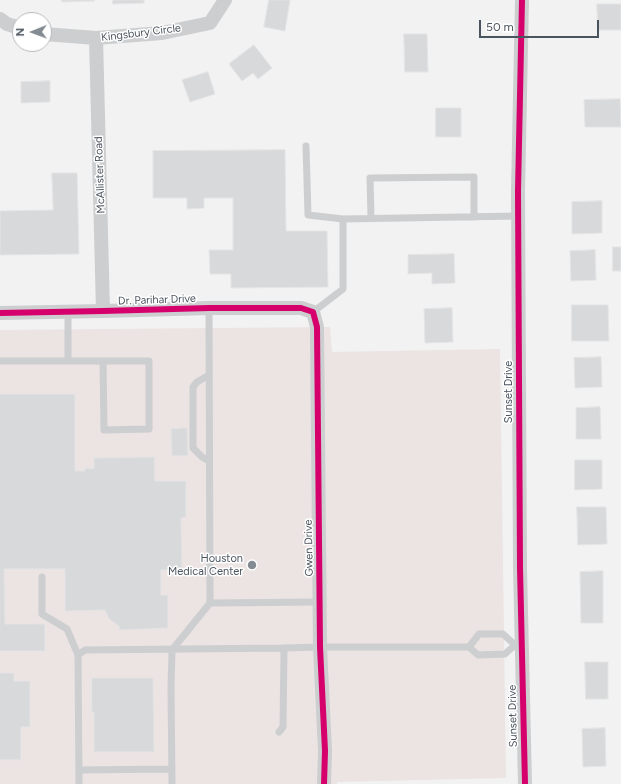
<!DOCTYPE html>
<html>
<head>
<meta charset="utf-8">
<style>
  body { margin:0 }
  #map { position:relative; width:621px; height:784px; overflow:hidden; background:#f2f2f2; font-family:Figtree,sans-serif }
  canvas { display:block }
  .north { position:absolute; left:12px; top:12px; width:40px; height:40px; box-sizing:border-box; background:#fff; border:1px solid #b7bbbf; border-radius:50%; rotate:269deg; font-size:11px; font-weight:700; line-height:16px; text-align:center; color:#4a545e }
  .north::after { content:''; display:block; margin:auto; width:14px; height:18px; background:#858b92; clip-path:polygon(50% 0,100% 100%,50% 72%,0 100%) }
  .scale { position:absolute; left:479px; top:20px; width:120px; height:18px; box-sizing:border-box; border:2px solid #4a545e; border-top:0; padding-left:5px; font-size:12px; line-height:14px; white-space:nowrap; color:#4a545e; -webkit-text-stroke:3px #fff; paint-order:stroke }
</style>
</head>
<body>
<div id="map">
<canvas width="621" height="784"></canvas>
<div class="north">N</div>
<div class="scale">50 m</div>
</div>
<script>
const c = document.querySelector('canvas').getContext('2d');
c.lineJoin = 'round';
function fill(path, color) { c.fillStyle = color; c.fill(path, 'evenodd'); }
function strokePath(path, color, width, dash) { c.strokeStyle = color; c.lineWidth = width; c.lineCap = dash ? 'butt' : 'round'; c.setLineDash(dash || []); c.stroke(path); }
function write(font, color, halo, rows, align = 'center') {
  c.font = font + ' Figtree,sans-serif'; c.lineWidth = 3; c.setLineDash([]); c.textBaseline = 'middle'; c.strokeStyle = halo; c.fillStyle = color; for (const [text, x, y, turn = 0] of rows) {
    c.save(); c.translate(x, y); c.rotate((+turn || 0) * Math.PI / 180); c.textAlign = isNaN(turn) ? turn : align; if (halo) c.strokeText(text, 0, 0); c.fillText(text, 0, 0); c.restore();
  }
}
fill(new Path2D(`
  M330,327L332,352L500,349L506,778L337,782V784H0V330Z`), '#ece3e3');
const building = new Path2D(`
  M62,0H94L95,1L62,2Z
  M113,0H144V3L113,4Z
  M269,0H290L285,31L264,27Z
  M597,4H621V30H598Z
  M404,34H427L428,72H405Z
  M254,45L272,68L258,79L253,73L242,81L229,64Z
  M208,72L215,94L190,102L182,80Z
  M50,81V102L21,103V82Z
  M620,99L621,127H585L584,100Z
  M436,108H461V137H436Z
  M285,150L286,231H327L328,287L231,288V274H210L209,250H233V198H204V208L187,209V198H153V151Z
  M52,173H77L79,254L0,255V211L53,210Z
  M602,201V233L572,234V202Z
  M613,247H621V271H613Z
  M595,250L596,280L571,281L570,251Z
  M454,254L455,283L432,284V273L408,274V255Z
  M572,305H608L609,341H572Z
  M452,308L453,342L425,343L424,309Z
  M601,357L602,387L575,388L574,358Z
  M0,394H75V471H85V468L94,469V458L154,457L155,481H186V517L181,518L182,570H161V595H168V628L119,630V626L109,619L105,610L65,611V569H4L5,624H45V651H0Z
  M600,407L601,439H576V408Z
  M187,428L188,456H172L171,429Z
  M575,460H602V489L575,490Z
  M577,507H606L607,544L578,545Z
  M603,571V623H581L580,572Z
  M585,662H608V699H586Z
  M0,673H14V681H30V727H21V760H0Z
  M92,678H153L154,752H94V712H92Z
  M605,728L606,766L583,767L582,729Z`);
fill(building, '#d8d9db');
strokePath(building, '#e4e4e5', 1);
strokePath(new Path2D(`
  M306,146L308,215L343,219
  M371,218L370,178L474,177V217
  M209,308L210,603
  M313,312L343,289V219L518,216
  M0,361H68V312
  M68,361H149V429L104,430L103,361
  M209,375L197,382L193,387V448L202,457L209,461
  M42,577V614L67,629L78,655
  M469,647L479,634H503L515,645H518
  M279,732L283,727L284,648L320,647H469L478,655L505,654L515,645
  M79,770L171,769
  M79,784L78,655L85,650L284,648
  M172,784L171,688L172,650L210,603L320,602`), '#ccced0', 7);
strokePath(new Path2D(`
  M522,0L518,191L520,568L525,784
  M0,19L7,24L20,28
  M44,34L96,38L162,33L210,23L225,0
  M96,38L103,311
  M0,313L103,311L209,308H301L313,312L317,327L320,647L325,751L324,784`), '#ccced0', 14);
strokePath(new Path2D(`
  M522,0L518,191L520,568L525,784
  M0,313L103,311L209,308H301L313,312L317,327L320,647L325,751L324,784`), '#d6006c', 6);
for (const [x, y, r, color] of [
  [252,565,5,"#858b92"]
]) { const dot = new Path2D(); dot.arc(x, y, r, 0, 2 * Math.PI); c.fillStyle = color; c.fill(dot); strokePath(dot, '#fff', 1.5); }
write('11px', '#4a545e', '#fff', [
  ["Kingsbury Circle",141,33,-7],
  ["McAllister Road",100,175,-92],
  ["Dr. Parihar Drive",157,300,-2],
  ["Sunset Drive",509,392,-90],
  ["Gwen Drive",309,548,-91],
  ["Sunset Drive",513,716,-91]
]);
write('11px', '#4a545e', '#fff', [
  ["Houston",243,559],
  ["Medical Center",243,572]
], 'right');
</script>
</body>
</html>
